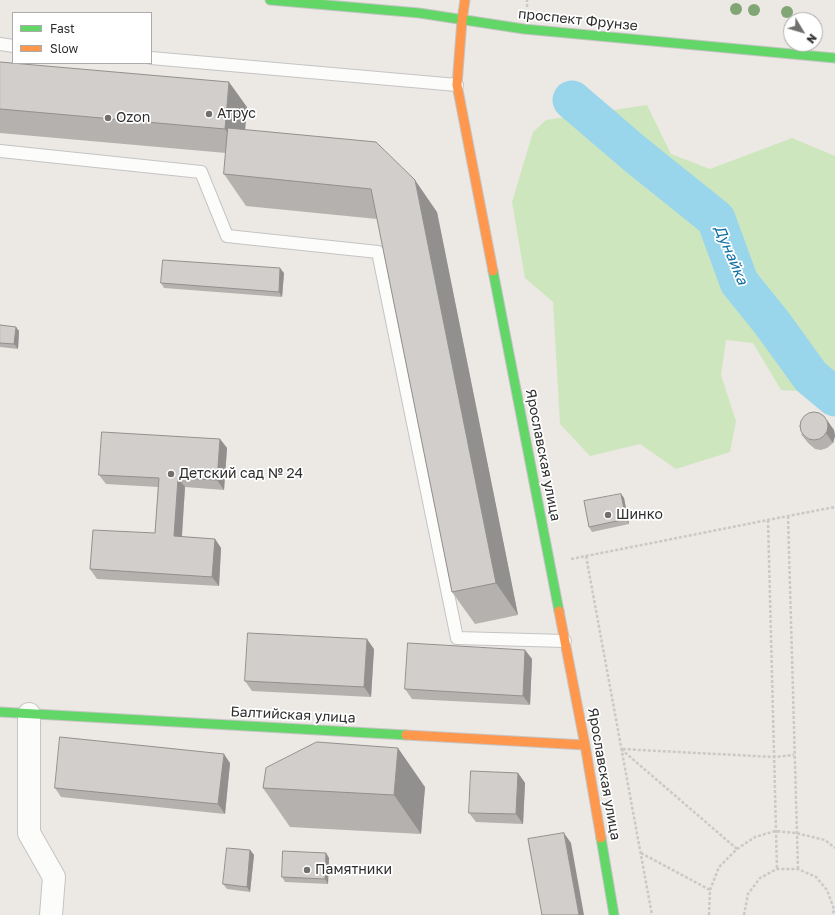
<!DOCTYPE html>
<html>
<head>
<meta charset="utf-8">
<style>
  body { margin:0 }
  #map { position:relative; width:835px; height:915px; overflow:hidden; background:#ece8e4; font-family:"Golos Text",sans-serif }
  canvas { display:block }
  .legend { position:absolute; left:12px; top:12px; width:140px; height:52px; box-sizing:border-box; background:#fff; border:1px solid #ababab; margin:0; padding:5px 7px; list-style:none; font-size:12px; color:#2e2e2e }
  .legend li { display:flex; align-items:center; gap:8px; height:20px }
  .legend b { width:20px; border:1px solid #ababab }
  .north { position:absolute; left:783px; top:12px; width:40px; height:40px; box-sizing:border-box; background:#fff; border:1px solid #ababab; border-radius:50%; rotate:128deg; font-size:11px; font-weight:700; line-height:16px; text-align:center; color:#2e2e2e }
  .north::after { content:''; display:block; margin:auto; width:14px; height:18px; background:#706f6e; clip-path:polygon(50% 0,100% 100%,50% 72%,0 100%) }
</style>
</head>
<body>
<div id="map">
<canvas width="835" height="915"></canvas>
<ul class="legend">
<li><b style="height:5px;background:#63d668"></b>Fast</li>
<li><b style="height:5px;background:#ff974d"></b>Slow</li>
</ul>
<div class="north">N</div>
</div>
<script>
const c = document.querySelector('canvas').getContext('2d');
c.lineJoin = 'round';
function fill(path, color) { c.fillStyle = color; c.fill(path, 'evenodd'); }
function strokePath(path, color, width, dash) { c.strokeStyle = color; c.lineWidth = width; c.lineCap = dash ? 'butt' : 'round'; c.setLineDash(dash || []); c.stroke(path); }
function write(font, color, halo, rows, align = 'center') {
  c.font = font + ' "Golos Text",sans-serif'; c.lineWidth = 3.5; c.setLineDash([]); c.textBaseline = 'middle'; c.strokeStyle = halo; c.fillStyle = color; for (const [text, x, y, turn = 0] of rows) {
    c.save(); c.translate(x, y); c.rotate((+turn || 0) * Math.PI / 180); c.textAlign = isNaN(turn) ? turn : align; if (halo) c.strokeText(text, 0, 0); c.fillText(text, 0, 0); c.restore();
  }
}
fill(new Path2D(`
  M647,105L671,154L710,169L792,138L835,156V393L781,390L753,343L726,340L721,375L736,421L730,452L676,469L640,444L590,456L560,424L553,302L525,278L512,202L533,132L546,120Z`), '#cee6be');
strokePath(new Path2D(`
  M572,100L635,154L716,219L739,282L772,323L811,377L835,397`), '#99d6ec', 39);
const lane = new Path2D(`
  M0,44L13,46
  M151,58L457,85
  M0,151L201,172L227,236L378,252L457,638L565,641`);
const street = new Path2D(`
  M29,714V833L54,877L51,915`);
const fast = new Path2D(`
  M270,0L419,13L524,29L835,58
  M493,271L559,611
  M0,712L406,735
  M601,838L614,915`);
const slow = new Path2D(`
  M465,0L462,20L457,85L493,271
  M559,611L585,745L601,838
  M406,735L585,745`);
strokePath(lane, '#c5c4c5', 14);
strokePath(street, '#c5c4c5', 24);
strokePath(fast, '#c5c4c5', 11);
strokePath(slow, '#c5c4c5', 11);
strokePath(new Path2D(`
  M527,7V0
  M788,516L798,869
  M768,520L777,869
  M586,556L652,915
  M571,559L788,516L835,507
  M737,849L621,749L774,757L794,755
  M641,853L710,890
  M709,915L710,890L719,867L737,849L755,837L775,831L796,833L825,840L835,848
  M744,915L748,894L760,878L777,869H798L816,877L827,890L834,909L833,915`), '#c9c9c8', 2.5, [3, 2]);
strokePath(lane, '#fcfcfb', 12);
strokePath(street, '#fcfcfb', 22);
strokePath(fast, '#63d668', 9);
strokePath(slow, '#ff974d', 9);
c.fillStyle = '#82a575';
for (const [x, y] of [
  [736,9],
  [754,10],
  [787,12]
]) { c.beginPath(); c.arc(x, y, 6, 0, 2 * Math.PI); c.fill(); }
fill(new Path2D(`
  M0,62L247,107L245,130L437,212L518,615L475,624L452,592L377,219L246,206L224,174L226,153L0,133Z
  M284,273L282,297L164,288L161,283Z
  M0,325L19,331L18,349L0,347Z
  M834,430L835,436L833,443L827,448L821,450L815,449L808,443L801,434Z
  M220,439L227,448L224,490L185,487L182,537L215,539L221,548L219,586L97,579L90,569L155,533L158,487L106,484L99,475Z
  M621,494L624,498L629,524L592,532L589,527Z
  M374,649L371,697L252,691L245,681Z
  M525,650L532,659L530,705L412,699L405,689Z
  M230,763L225,814L61,797L55,788Z
  M518,773L525,783L523,824L476,822L469,813Z
  M425,787L421,834L290,827L263,788Z
  M250,850L254,855L250,892L227,889L223,884Z
  M326,853L329,858L328,884L285,882L282,877Z`), '#b4b1af');
fill(new Path2D(`
  M229,82L247,107L243,154L225,129Z
  M415,180L437,212L518,615L496,583Z
  M280,268L284,273L282,297L279,292Z
  M16,327L19,331L18,349L14,344Z
  M827,420L834,430L835,436L833,443L826,433Z
  M220,439L227,448L224,490L217,480Z
  M178,478L185,487L181,546L174,536Z
  M621,494L624,498L629,524L626,519Z
  M215,539L221,548L219,586L212,577Z
  M367,639L374,649L371,697L364,687Z
  M525,650L532,659L530,705L523,696Z
  M398,748L425,787L421,834L394,795Z
  M224,754L230,763L225,814L218,804Z
  M518,773L525,783L523,824L516,814Z
  M564,833L571,843L584,915H579Z
  M250,850L254,855L250,892L247,887Z
  M326,853L329,858L328,884L325,879Z`), '#92908e');
const building = new Path2D(`
  M0,62L229,82L225,129L0,109Z
  M228,128L376,142L415,180L496,583L452,592L371,189L224,174Z
  M163,260L280,268L279,292L161,283Z
  M0,325L16,327L14,344L0,343Z
  M800 426a14 14 0 1 1 28 0a14 14 0 1 1-28 0Z
  M102,432L220,439L217,480L178,478L174,536L215,539L212,577L90,569L93,530L155,533L159,478L99,475Z
  M621,494L626,519L589,527L584,501Z
  M248,633L367,639L364,687L245,681Z
  M408,643L525,650L523,696L405,689Z
  M60,737L224,754L218,804L55,788Z
  M317,742L398,748L394,795L263,788L266,768Z
  M471,771L518,773L516,814L469,813Z
  M564,833L579,915H542L528,839Z
  M227,848L250,850L247,887L223,884Z
  M283,851L326,853L325,879L282,877Z`);
fill(building, '#d1cecb');
strokePath(building, '#92908e', 1);
for (const [x, y, r, color] of [
  [209,114,4,"#706f6e"],
  [108,118,4,"#706f6e"],
  [171,474,4,"#706f6e"],
  [608,515,4,"#706f6e"],
  [307,870,4,"#706f6e"]
]) { const dot = new Path2D(); dot.arc(x, y, r, 0, 2 * Math.PI); c.fillStyle = color; c.fill(dot); strokePath(dot, '#fff', 1.5); }
write('14px', '#2e2e2e', '#fff', [
  ["проспект Фрунзе",578,20,6],
  ["Ярославская улица",543,455,79],
  ["Балтийская улица",293,715,3],
  ["Ярославская улица",604,774,80]
]);
write('14px', '#2e2e2e', '#fff', [
  ["Атрус",217,114],
  ["Ozon",116,118],
  ["Детский сад № 24",179,474],
  ["Шинко",616,515],
  ["Памятники",315,870]
], 'left');
write('italic 15px', '#0d6fa3', '#fff', [
  ["Дунайка",731,255,67]
]);
</script>
</body>
</html>
